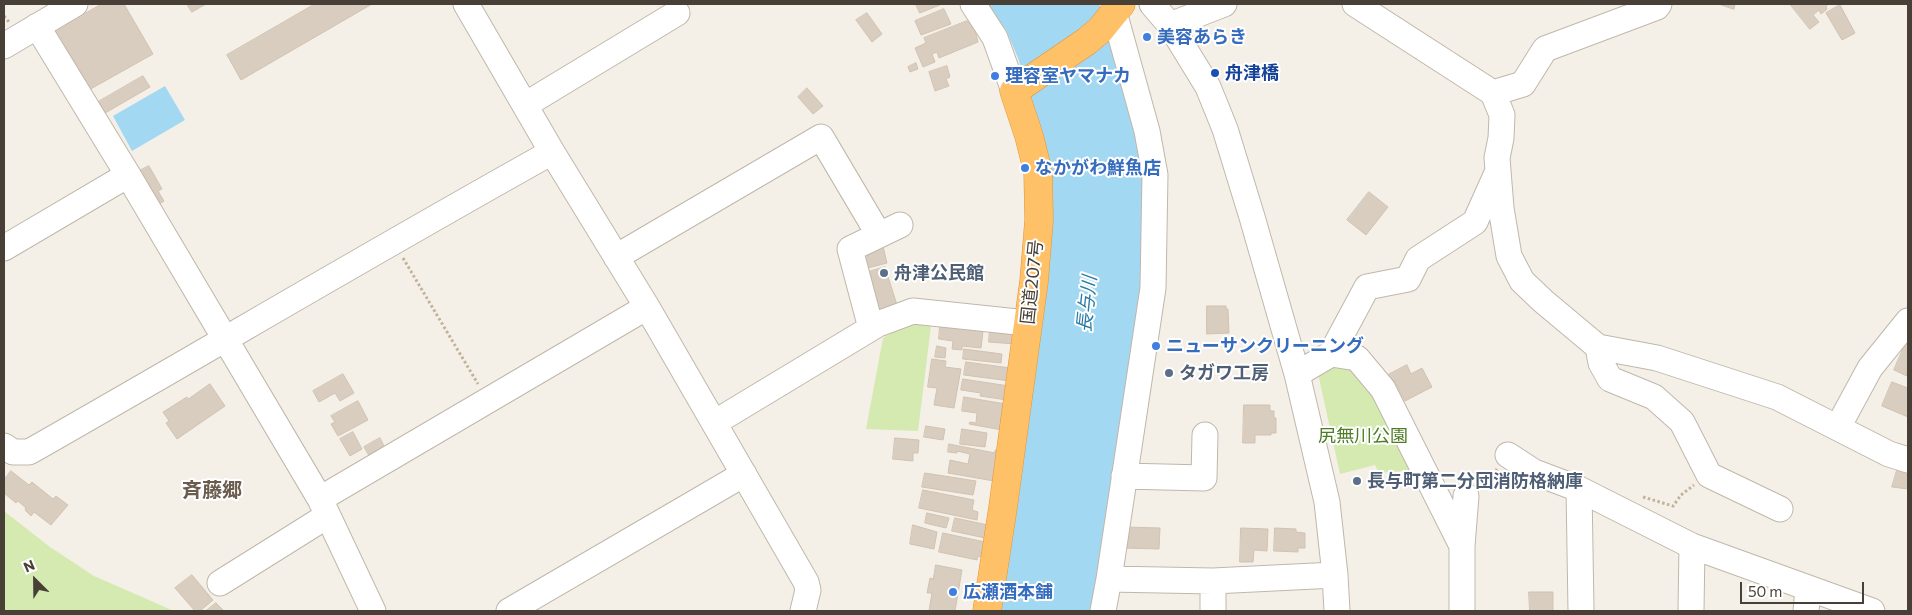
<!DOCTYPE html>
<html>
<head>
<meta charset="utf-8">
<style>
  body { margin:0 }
  #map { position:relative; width:1912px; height:615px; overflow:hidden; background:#f4f0e8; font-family:Commissioner,sans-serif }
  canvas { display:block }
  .frame { position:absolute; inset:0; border:5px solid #484036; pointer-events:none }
  .north { position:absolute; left:10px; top:555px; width:50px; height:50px; -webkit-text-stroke:4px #fff; paint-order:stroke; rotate:337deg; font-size:14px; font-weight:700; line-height:20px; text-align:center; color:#484036 }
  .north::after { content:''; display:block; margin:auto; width:18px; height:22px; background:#484036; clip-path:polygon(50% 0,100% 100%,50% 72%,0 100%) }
  .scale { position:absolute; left:1740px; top:582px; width:124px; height:22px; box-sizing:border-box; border:2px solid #484036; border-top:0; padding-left:6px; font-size:15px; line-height:18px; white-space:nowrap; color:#484036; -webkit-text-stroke:4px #fff; paint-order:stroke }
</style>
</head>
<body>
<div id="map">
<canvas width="1912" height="615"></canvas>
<div class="frame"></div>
<div class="north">N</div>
<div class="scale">50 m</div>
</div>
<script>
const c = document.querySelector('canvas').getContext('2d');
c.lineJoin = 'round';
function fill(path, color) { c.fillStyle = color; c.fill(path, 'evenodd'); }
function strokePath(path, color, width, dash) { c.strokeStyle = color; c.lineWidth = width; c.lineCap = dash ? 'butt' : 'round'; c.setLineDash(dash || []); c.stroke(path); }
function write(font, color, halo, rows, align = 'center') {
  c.font = font + ' Commissioner,"Noto Sans JP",sans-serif'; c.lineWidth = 4; c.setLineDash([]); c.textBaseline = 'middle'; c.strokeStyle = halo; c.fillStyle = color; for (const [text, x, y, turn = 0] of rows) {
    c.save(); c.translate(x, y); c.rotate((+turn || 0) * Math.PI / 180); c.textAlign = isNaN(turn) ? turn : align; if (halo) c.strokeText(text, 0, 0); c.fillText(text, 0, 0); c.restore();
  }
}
fill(new Path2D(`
  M908,323L931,326L918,431L866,429L883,338Z
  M1346,363L1364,380L1415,470L1379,473L1375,465L1340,474L1317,369Z
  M4,511L50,547L94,576L174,611H4Z`), '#d4eab0');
fill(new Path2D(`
  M986,4H1099L1116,42L1148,177L1145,290L1094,611H999L1037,118L1018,58L1006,30Z
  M165,86L185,120L132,151L113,116Z`), '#a3d8f2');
const building = new Path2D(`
  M102,4H124L153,54L87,91L53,32Z
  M187,4H206L192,12Z
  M315,4H372L241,80L227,55Z
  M916,4H942L920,13Z
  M1719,4H1735L1734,9Z
  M1790,4H1828L1826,7L1827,9L1821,14L1819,10L1813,15L1819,22L1810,29Z
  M1840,5L1855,33L1842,40L1826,13Z
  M944,9L951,24L921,35L915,21Z
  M867,13L882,34L872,42L856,20Z
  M967,21L974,26L978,42L939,58L937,52L932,54L935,62L923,67L915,48L926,43L924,38Z
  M916,63L918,69L910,72L908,67Z
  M947,66L950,77L946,79L949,86L935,91L929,72Z
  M143,76L150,87L100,116L93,105Z
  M807,88L823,106L813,114L798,97Z
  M149,166L162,189L158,191L164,201L155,207L135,173Z
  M1369,192L1388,207L1366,235L1347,220Z
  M883,246L887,263L864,269L860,252Z
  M885,267L897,305L877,311L865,273Z
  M1207,306H1226V309H1228L1229,333L1207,334Z
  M940,326L983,331L981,348L962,346V350L952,349L953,341L939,339Z
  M990,327L1016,329L1015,344L989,342Z
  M1907,340H1908L1907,376L1894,370Z
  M937,346L946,348L945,358L935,357Z
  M964,349L1002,354L1001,363L963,359Z
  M932,359L946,361L945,367L961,369L954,408L934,405L937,388L928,387Z
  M966,362L1011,368L1010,381L964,375Z
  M1407,365L1411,374L1422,368L1432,387L1405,401L1394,380L1391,382L1388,375Z
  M343,374L354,393L340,401L335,393L319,402L313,391Z
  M963,379L1009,386L1007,400L980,396L981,393L961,390Z
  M1892,382L1908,388V417L1882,406Z
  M210,384L225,406L177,439L166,423L169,421L163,412L187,397L188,399Z
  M964,397L1006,404L1002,430L969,424L970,422L976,423L977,413L962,411Z
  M358,401L368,420L338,436L331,424L335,422L331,416Z
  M1244,405H1270V411H1274V418H1276V433H1271V435H1255V443H1243Z
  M926,426L945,429L943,440L924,437Z
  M962,429L987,433L985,447L960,444Z
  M353,432L362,449L350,456L340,439Z
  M380,438L386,450L371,459L364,447Z
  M895,438L919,440L918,453H913V461L893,459Z
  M949,444L995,453V450L1000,451L994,481L948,473L950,460L968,464L970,454L957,451V453L948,452Z
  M1898,467L1908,469V489L1892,487Z
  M11,471L29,485L32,482L53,499L56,496L68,505L51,525L34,512L31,516L25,510L26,508L18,501L16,503L4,493V480Z
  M925,473L976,481L973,495L922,487Z
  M923,490L974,500L972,510L978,512L977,520L919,508Z
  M927,513L949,518L946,528L925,523Z
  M955,518L988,525L985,538L952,531Z
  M913,525L937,532L934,549L910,544Z
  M1125,527L1160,528L1159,549L1124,548Z
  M1241,528L1268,529L1267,551L1254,550L1253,562H1240Z
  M1275,528L1296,529V532L1305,533V548H1298V552L1274,551Z
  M943,533L985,542L981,557L978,556L977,560L939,552Z
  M936,565L962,570L955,611H929L932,593H927L930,578L933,579Z
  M192,575L213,600L200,611H195L175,588Z
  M1529,592H1553V611H1530Z
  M216,603L224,611H206Z`);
fill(building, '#d9cdc0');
strokePath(building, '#d1c2b0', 1);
const minor = new Path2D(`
  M466,4L552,152L647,307L806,582L808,590L803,611
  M973,4L995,38L1014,91
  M1152,4L1170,25L1208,87L1225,129L1252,217L1297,374L1327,502L1335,575L1337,611
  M1355,4L1493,93L1502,115L1501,138L1497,158L1501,208L1509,256L1522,281L1543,301L1598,347L1657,358L1777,397L1889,454L1908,460
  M1170,25L1224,4
  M37,26L128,175L320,499L373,611
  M4,46L75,4
  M1493,93L1523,84L1545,49L1657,7L1659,4
  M525,105L677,13
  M4,248L128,175
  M616,257L821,137L879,235
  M871,328L850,249L900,225
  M1598,347L1601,363L1610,379L1654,397L1682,422L1709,475L1780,509
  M1331,354L1367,287L1408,279L1418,259L1475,222L1497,173
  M1297,374L1331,354L1357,358L1383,389L1462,546
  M714,423L878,324L913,311L1027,323
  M1838,427L1870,368L1908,321
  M4,446L13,452H29C203,353 376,250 552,152
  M1508,455L1534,472L1579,489L1692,546L1872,611
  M1124,476L1204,478L1205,435
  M1579,489L1581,611
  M320,499L647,307
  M1109,579L1213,581L1335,575
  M220,583L327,516
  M509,611L744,474
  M1103,611L1109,579L1153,288L1155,175L1147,131L1114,12
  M1213,611V581
  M1462,611V546L1466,496
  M1691,611L1692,546
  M1806,611L1808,588`);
const highway = new Path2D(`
  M987,611L1003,507L1034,281L1039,220L1038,172L1029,136L1014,91L1087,41L1100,30L1121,4`);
strokePath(minor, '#c0b7aa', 27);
strokePath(highway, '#e29435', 29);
strokePath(new Path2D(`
  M4,16L9,22
  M403,258L478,384
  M1482,484L1489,479L1497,469
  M1643,497L1673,506L1681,495L1694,485`), '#c2b19b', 3, [2.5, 2.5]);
strokePath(minor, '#fff', 25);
strokePath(highway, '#ffc168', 28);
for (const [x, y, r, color] of [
  [1147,37,5,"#3f7fe0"],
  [1215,73,5,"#1a4fb4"],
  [995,76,5,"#3f7fe0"],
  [1025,168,5,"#3f7fe0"],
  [884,273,5,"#5c6f8a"],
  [1156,346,5,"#3f7fe0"],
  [1169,373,5,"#5c6f8a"],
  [1357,481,5,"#5c6f8a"],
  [953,592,5,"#3f7fe0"]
]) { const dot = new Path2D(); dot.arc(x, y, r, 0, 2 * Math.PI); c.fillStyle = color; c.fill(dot); strokePath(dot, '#fff', 2); }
write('bold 18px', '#366cbe', '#fff', [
  ["美容あらき",1157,37],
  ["理容室ヤマナカ",1005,76],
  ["なかがわ鮮魚店",1035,168],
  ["ニューサンクリーニング",1166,346],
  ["広瀬酒本舗",963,592]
], 'left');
write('bold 18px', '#164399', '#fff', [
  ["舟津橋",1225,73]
], 'left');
write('bold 18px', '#4e5e75', '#fff', [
  ["舟津公民館",894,273],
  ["タガワ工房",1179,373],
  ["長与町第二分団消防格納庫",1367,481]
], 'left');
write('18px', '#484036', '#fff', [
  ["国道207号",1032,282,-84]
]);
write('18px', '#4e7c27', '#fff', [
  ["尻無川公園",1363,436]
]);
write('italic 19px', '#297ca6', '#fff', [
  ["長与川",1087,304,-84]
]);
write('bold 20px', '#6b5d4d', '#fff', [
  ["斉藤郷",212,490]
]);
</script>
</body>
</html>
